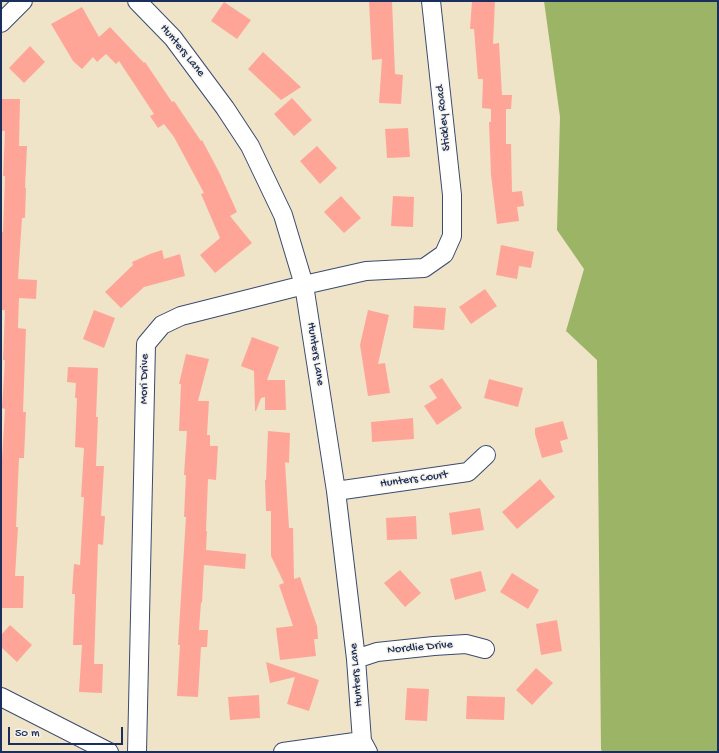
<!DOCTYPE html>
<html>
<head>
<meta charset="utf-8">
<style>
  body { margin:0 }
  #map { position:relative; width:719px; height:753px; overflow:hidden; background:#efe4c8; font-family:"Gochi Hand",sans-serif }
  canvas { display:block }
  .frame { position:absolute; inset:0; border:2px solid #1b2f5e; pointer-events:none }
  .scale { position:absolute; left:8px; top:727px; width:115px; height:18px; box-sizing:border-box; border:2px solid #1b2f5e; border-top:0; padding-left:5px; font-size:12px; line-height:14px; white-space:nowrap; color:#1b2f5e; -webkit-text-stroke:3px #f7f3e8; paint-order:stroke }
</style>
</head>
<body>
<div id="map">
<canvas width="719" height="753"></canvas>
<div class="frame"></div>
<div class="scale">50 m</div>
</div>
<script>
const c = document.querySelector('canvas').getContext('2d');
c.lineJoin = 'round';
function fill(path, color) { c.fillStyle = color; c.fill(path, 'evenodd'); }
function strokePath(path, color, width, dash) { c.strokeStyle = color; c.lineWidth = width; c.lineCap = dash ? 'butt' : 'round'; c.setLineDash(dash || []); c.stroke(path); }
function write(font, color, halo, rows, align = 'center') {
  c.font = font + ' "Gochi Hand",sans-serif'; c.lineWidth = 3; c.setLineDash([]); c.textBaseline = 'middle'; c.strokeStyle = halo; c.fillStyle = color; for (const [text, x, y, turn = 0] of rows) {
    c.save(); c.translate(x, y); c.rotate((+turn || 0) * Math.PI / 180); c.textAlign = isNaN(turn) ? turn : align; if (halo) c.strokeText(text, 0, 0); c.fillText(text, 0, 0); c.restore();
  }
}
fill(new Path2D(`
  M544,1H718V752H602L601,749L597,360L566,331L584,269L557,230L560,117Z`), '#9bb466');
fill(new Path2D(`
  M369,1H392L395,74L403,75L401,104L379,103L382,59L372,60Z
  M472,1H495L493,44L499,43L502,95H512L511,109H506V144H511L512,192L522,191L524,206L517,207L519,221L497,224L491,175L489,122H491V109L482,108L483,79H478L474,29H470Z
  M224,2L251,20L237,39L211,21Z
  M82,7L99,37L110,27L144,63L145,62L172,102L174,101L201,141L202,140L219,172L237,212L230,216L252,243L215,273L200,255L220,238L201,194L204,193L174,137L164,124L158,128L150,116L154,114L119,61L116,64L106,54L97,62L93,57L82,69L73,61L51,24Z
  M30,46L45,62L24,83L9,68Z
  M263,52L301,87L281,100L248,69Z
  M292,98L312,120L294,136L274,114Z
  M1,99H20L19,146H27L25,188H26L25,218H22L18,279L37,280L36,299L19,298L18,328L26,329L23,412H26L24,458H19L16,527H18L15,576H24L23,608H1L2,556H1V476L5,409L2,408L5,360H3L5,310H1V232H3L5,176H3L5,131H1Z
  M408,128L410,157L387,158L385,129Z
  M317,146L337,168L320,184L300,161Z
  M341,196L361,218L344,233L324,212Z
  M393,196L414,197L413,227L391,226Z
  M501,245L534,252L531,268L519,266L517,279L496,275Z
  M162,250L164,259L180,254L185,276L144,287L121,308L105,292L133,265L132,262L150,254Z
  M485,289L497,306L471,324L459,307Z
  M414,306L446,308L444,330L413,328Z
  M94,310L115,318L104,348L83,339Z
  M368,310L389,315L378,364L385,363L390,393L368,396L360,345Z
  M252,337L279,347L267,380H285L286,410H265V397L261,398L256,411H255L254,371L241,366Z
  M186,354L209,359L198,401H209L207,435H210V446H218L216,480L208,479L206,531H207L206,550L246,554L245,569L204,565L202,603L201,602L199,630H208L207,647H201L198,697L177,696L180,645H178L186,517H184L186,475H184L187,431H179L181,384H179Z
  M68,367L98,368L96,417H98L96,466H104L101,516H105L103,545L98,544L94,664H103L102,693L79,692L82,645H73L75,594H72L74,564L80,565L84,497H81L84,448L75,447L77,398H75L76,383L67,382Z
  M442,378L462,408L437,425L424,406L437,398L429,386Z
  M489,379L523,388L518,407L484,398Z
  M413,418L414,439L372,442L371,422Z
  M563,421L568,439L560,441L563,452L542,458L535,434V428Z
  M268,431L290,433L289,463L285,462L289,528H293L294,579L300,577L317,626L318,639H314L316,656L280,660L276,628L293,626L279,585L284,583L271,556V511H266L265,480H266Z
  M540,479L555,497L517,529L502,512Z
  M480,508L484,530L452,535L449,513Z
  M416,516L417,539L387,540L386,518Z
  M400,570L421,593L405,607L384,583Z
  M481,571L486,591L455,600L450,579Z
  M512,573L539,590L528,609L500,592Z
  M557,620L562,651L541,655L536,624Z
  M10,625L32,645L17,662L1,647V635Z
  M266,662L319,680L309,711L287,704L295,677L270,683Z
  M536,668L553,683L532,705L516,690Z
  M407,688L429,689L427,721L405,720Z
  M259,695L260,718L230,720L228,697Z
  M467,696L505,697L504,720L466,719Z`), '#ffa598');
const minor = new Path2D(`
  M137,1L173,38L225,108L250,146L283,215L304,285L336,491L356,659L362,741L368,752
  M1,23L23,1
  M336,491L468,472L486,455
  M356,659L377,652L434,646L466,644L485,649
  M1,697L109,752
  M137,752L146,344L162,325L181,316L304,285L366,271L424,268L444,254L452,236V195L431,1
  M283,752L362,741`);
strokePath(minor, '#3b4a6e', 20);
strokePath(minor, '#fff', 18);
write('12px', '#1b2f5e', '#f7f3e8', [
  ["Hunters Lane",182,51,51],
  ["Stickley Road",444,118,-96],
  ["Hunters Lane",315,354,81],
  ["Mori Drive",145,379,-89],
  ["Hunters Court",414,480,-8],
  ["Nordlie Drive",420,648,-5],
  ["Hunters Lane",357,675,-95]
]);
</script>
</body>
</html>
